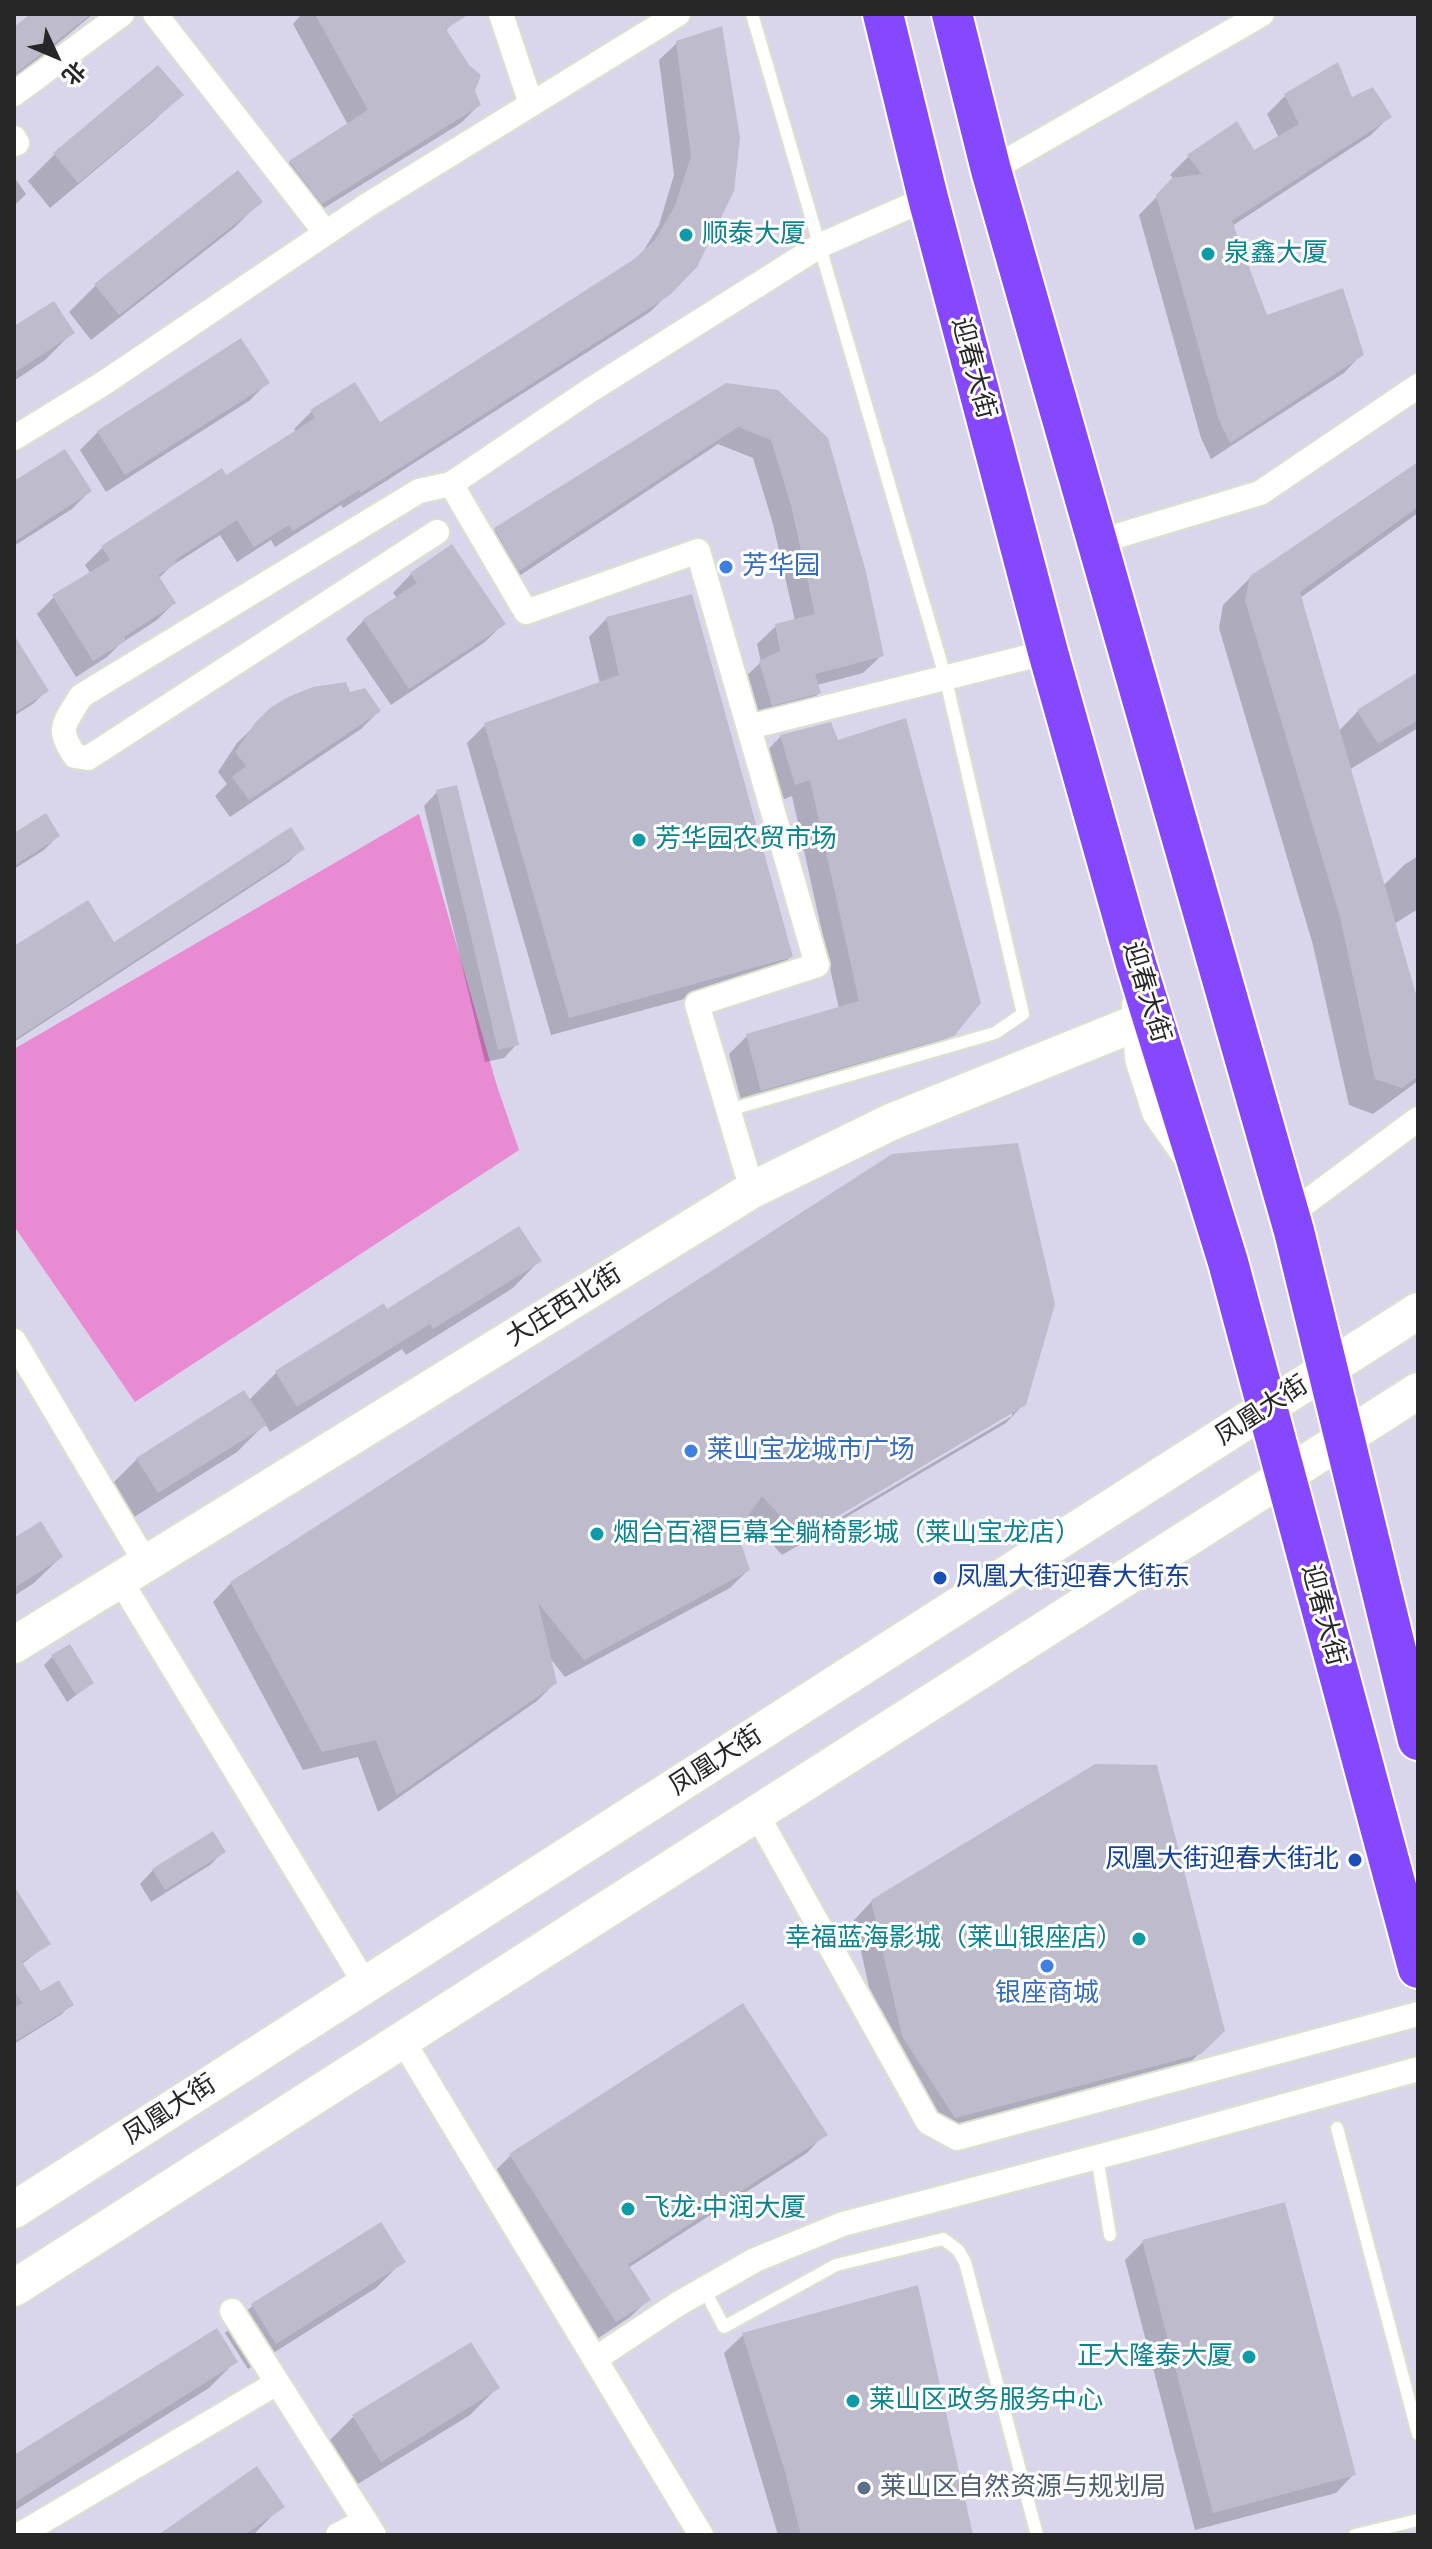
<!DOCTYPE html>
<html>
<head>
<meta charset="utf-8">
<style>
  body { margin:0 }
  #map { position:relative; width:1432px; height:2549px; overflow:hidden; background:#d9d6ec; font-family:"Fira Sans","Noto Sans SC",sans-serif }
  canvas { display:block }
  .frame { position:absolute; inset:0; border:16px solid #272727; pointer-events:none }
  .north { position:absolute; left:16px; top:16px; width:80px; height:80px; -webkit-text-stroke:6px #fff; paint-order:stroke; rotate:134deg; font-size:22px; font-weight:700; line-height:32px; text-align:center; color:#272727 }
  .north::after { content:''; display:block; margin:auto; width:28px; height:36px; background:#272727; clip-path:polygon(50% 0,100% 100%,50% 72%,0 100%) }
</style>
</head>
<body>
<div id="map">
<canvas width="1432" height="2549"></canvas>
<div class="frame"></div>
<div class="north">北</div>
</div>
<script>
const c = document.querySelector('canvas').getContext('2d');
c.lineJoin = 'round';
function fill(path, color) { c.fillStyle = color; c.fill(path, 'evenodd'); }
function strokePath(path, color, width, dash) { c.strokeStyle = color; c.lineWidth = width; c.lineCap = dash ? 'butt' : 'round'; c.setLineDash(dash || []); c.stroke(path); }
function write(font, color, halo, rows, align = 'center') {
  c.font = font + ' "Fira Sans","Noto Sans SC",sans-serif'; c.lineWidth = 6; c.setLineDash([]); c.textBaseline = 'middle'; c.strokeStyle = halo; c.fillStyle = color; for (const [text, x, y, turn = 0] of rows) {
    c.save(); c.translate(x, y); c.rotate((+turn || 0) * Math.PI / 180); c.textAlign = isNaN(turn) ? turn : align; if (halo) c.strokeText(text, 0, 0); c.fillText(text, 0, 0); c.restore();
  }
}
fill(new Path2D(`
  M419,814L497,1086L519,1150L135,1402L14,1226V1049Z`), '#e98bd3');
fill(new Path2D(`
  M33,14H93L14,80V30Z
  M302,14H458L457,20L445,31L479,105L461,123L303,221L272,180L290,162L348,125L293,24Z
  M721,29L696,266L650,312L386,481L343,508L341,505L275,547L271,540L237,562L220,535L170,567L158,579L174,603L157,620L120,644L107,657L76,677L37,614L54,597L91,574L85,565L102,548L221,471L225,477L296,432L294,429L311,412L379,425L641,255L659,225L674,175L659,60L677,43Z
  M158,68L181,94L154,121L50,208L28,181L54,155Z
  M1285,96L1350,100L1389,117L1371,135L1232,226L1266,318L1362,354L1344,373L1211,459L1201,438L1139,215L1174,179L1170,175L1188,157L1236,124L1253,153L1279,138L1267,114Z
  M14,177L26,194L14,206Z
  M260,202L234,228L91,340L69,312L96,285Z
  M14,329L72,333L45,360L14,381Z
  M267,383L249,401L106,492L80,450L98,432Z
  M777,392L882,655L863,673L817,685L819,693L801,711L754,723L741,681L761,662L757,644L776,626L795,621L773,524L753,458L718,444L501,588L477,548L495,530Z
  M1418,464V513L1300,598L1338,732L1358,711L1418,674V728L1349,770L1383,886L1404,865L1418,856V909L1394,924L1418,1008V1081L1373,1114L1349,1105L1313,945L1219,628L1223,605L1251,577Z
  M14,484L90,491L72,509L14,546Z
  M411,574L503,624L485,642L391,705L346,639L364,620L397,598L393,593Z
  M607,618L791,956L773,975L551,1035L467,743L485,725L600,684L589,637Z
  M14,639L46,691L33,704L14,716Z
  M349,695L379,711L361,729L230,817L215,796L227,784L218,772L237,743L271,710Z
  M830,724L952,1034L933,1053L743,1108L729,1054L748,1035L839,1009L792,796L777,802L763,755L781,736Z
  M437,792L517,1044L504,1058L485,1062L424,806Z
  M14,836H58L44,850L14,869Z
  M302,848L289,862L14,1042V948L114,945Z
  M539,1261L513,1288L406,1355L402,1349L270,1432L265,1424L237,1452L131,1519L110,1486L137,1459L249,1400L276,1373L386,1311Z
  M1024,1404L1006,1423L782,1555L746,1515L734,1530L748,1570L730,1588L565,1677L549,1657L555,1683L537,1701L378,1812L358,1757L303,1770L213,1602L231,1583ZM1012,1411V1416L794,1545L792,1541Z
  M14,1541L61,1557L34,1583L14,1596Z
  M52,1657L92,1683L67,1702L44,1665Z
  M223,1852L210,1865L151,1902L140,1884L153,1870Z
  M14,1890L48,1944L22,1964L40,1994L71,2004L62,2014L14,2044Z
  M872,1901L1204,2049L1180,2072L936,2135L884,2054L854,1920Z
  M743,2006L825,2134L807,2153L628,2268L649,2299L630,2317L597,2339L492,2174L510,2156Z
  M380,2225L403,2261L376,2288L248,2369L225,2333L252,2306Z
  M1143,2242L1354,2474L1336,2493L1195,2530L1125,2260Z
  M916,2287L971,2535H778L724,2353L743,2335Z
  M471,2344L497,2388L470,2415L353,2487L326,2444L353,2417Z
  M236,2361L209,2388L14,2511V2458Z
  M282,2506L253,2535H161Z`), '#0003');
fill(new Path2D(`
  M30,14H91L14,75V27Z
  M315,14H469L446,29L469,65L481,75L475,91L481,105L322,204L289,161L368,110Z
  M722,26L740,138L734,191L697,267L670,295L406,464L360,493L359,490L293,531L289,525L254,547L237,520L175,560L177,563L158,575L176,603L124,637L126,641L93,661L52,595L110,560L101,546L222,468L226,475L315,418L310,410L355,382L380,422L633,260L655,240L675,206L691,156L676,41Z
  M1338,62L1352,97L1373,87L1392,117L1232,221L1267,315L1343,288L1364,355L1230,443L1219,420L1156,195L1172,178L1202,174L1187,155L1237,121L1254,150L1299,124L1284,94Z
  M158,65L184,95L78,183L53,153Z
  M238,170L263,202L119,315L94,284Z
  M54,301L75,333L14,373V326Z
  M241,338L270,383L125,475L97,431Z
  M726,383L778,390L828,438L866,572L884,656L815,674L821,693L772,706L759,661L780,651L775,624L815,614L791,505L771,440L738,427L519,571L494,528Z
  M65,449L92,491L14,542V481Z
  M1418,462V507L1300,592L1418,1001V1076L1402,1088L1375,1079L1340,917L1245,600L1250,576Z
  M452,544L506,624L409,689L363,619L417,583L410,573Z
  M692,594L793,957L569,1018L484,723L619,675L606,617Z
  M14,635L49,691L14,713Z
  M1418,672V720L1378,744L1357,710Z
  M346,682L350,692L365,688L381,711L249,800L232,777L246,766L235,752L255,723L270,708L288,697L313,687Z
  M906,718L981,1003L954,1036L761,1091L746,1034L859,1001L810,780L795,785L780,735L831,722L838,740Z
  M457,785L519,1045L498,1050L436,790Z
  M46,813L60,836L14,866V833Z
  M291,827L305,849L14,1040V946L88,900L114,942Z
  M1018,1143L1055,1304L1026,1405L801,1538L762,1496L737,1531L750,1570L584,1660L538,1603L557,1683L397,1795L376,1740L322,1752L230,1582L892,1154Z
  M519,1226L542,1261L433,1329L430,1324L297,1407L275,1371L384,1303L387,1309Z
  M244,1390L267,1425L158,1493L136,1458Z
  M41,1521L63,1557L14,1588V1538Z
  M70,1644L94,1683L76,1695L51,1655Z
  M1095,1764L1157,1765L1225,2031L1201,2054L955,2118L902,2036L871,1900Z
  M213,1831L226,1852L165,1890L152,1869Z
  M14,1886L51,1944L22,1962L41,1991L59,1980L74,2005L14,2042V2008L22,2003L14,1990Z
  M743,2003L828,2135L628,2264L651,2300L616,2322L509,2154Z
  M1285,2202L1356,2475L1213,2513L1142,2240Z
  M381,2222L406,2262L276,2344L251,2304Z
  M918,2285L973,2535H801L784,2468L742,2333Z
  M217,2328L238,2362L14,2503V2455Z
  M471,2342L500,2388L381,2462L352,2415Z
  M257,2466L285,2507L244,2535H158Z`), '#bebccc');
const lane = new Path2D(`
  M729,1110L995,1033L1023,1014L945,676L752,14
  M1337,2128L1418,2434
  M1097,2157L1110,2235
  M704,2289L724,2327L836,2265L943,2239L958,2250L965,2262L1037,2535
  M1355,2535L1418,2520`);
const street = new Path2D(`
  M155,14L326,233
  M501,14L531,104
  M14,94L122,14
  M14,138L17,143L14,144
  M991,170L1262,14
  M14,438L104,383L366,206L678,14
  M451,484L526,612L698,551L817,965L697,1004L752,1190
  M437,532L88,758L75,756C55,727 65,724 81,696L419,491L451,484L589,391L821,245L928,198
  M1097,542L1260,493L1418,386
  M749,727L1048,652
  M1289,1215L1418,1119
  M14,1341L146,1563
  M120,1580L366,1985
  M756,1813L928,2122L957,2138L1418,2014
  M403,2041L701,2535
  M232,2311L374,2535
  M595,2359L678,2304L755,2260L843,2224L1158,2141L1418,2069
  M19,2535L277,2383
  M338,2535L365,2521`);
const secondary = new Path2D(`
  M1140,1006L1143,1058L1160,1111L1188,1151
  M14,1645L752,1190L891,1122L1141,1021
  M14,2210L1418,1311
  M14,2288L1418,1391`);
const primary = new Path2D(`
  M883,14L928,198L1048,652L1136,964L1228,1262L1418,1968
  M952,14L991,170L1294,1231L1418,1740`);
strokePath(lane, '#d9e2cb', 16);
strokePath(street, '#d9e2cb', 28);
strokePath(secondary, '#d9e2cb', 40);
strokePath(primary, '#fff', 44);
strokePath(lane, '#fff', 12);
strokePath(street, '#fff', 24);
strokePath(secondary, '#fff', 36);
strokePath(primary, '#8547ff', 40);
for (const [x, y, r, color] of [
  [686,235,8,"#0f9aa8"],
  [1208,254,8,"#0f9aa8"],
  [726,567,8,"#3f7fe0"],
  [639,840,8,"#0f9aa8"],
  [691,1451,8,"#3f7fe0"],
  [597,1534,8,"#0f9aa8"],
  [940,1578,8,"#1a4fb4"],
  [1355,1860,8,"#1a4fb4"],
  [1139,1939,8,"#0f9aa8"],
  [1047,1966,8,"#3f7fe0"],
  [628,2209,8,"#0f9aa8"],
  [1249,2357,8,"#0f9aa8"],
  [853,2401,8,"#0f9aa8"],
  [864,2488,8,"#5c6f8a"]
]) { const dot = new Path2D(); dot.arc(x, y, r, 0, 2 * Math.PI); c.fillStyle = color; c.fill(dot); strokePath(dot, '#fff', 3); }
write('26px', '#0d838f', '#fff', [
  ["顺泰大厦",702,235],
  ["泉鑫大厦",1224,254],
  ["芳华园农贸市场",655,840],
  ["烟台百褶巨幕全躺椅影城（莱山宝龙店）",613,1534],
  ["幸福蓝海影城（莱山银座店）",1123,1939,"right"],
  ["飞龙·中润大厦",644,2209],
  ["正大隆泰大厦",1233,2357,"right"],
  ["莱山区政务服务中心",869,2401]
], 'left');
write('26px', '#272727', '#fff', [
  ["迎春大街",973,368,75],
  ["迎春大街",1146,992,73],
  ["大庄西北街",564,1306,-32],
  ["凤凰大街",1262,1411,-33],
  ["迎春大街",1323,1615,75],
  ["凤凰大街",716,1761,-33],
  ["凤凰大街",170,2110,-33]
]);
write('26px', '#366cbe', '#fff', [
  ["芳华园",742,567],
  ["莱山宝龙城市广场",707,1451],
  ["银座商城",1047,1994,"center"]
], 'left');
write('26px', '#164399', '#fff', [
  ["凤凰大街迎春大街东",956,1578],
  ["凤凰大街迎春大街北",1339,1860,"right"]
], 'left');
write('26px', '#4e5e75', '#fff', [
  ["莱山区自然资源与规划局",880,2488]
], 'left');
</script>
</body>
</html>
